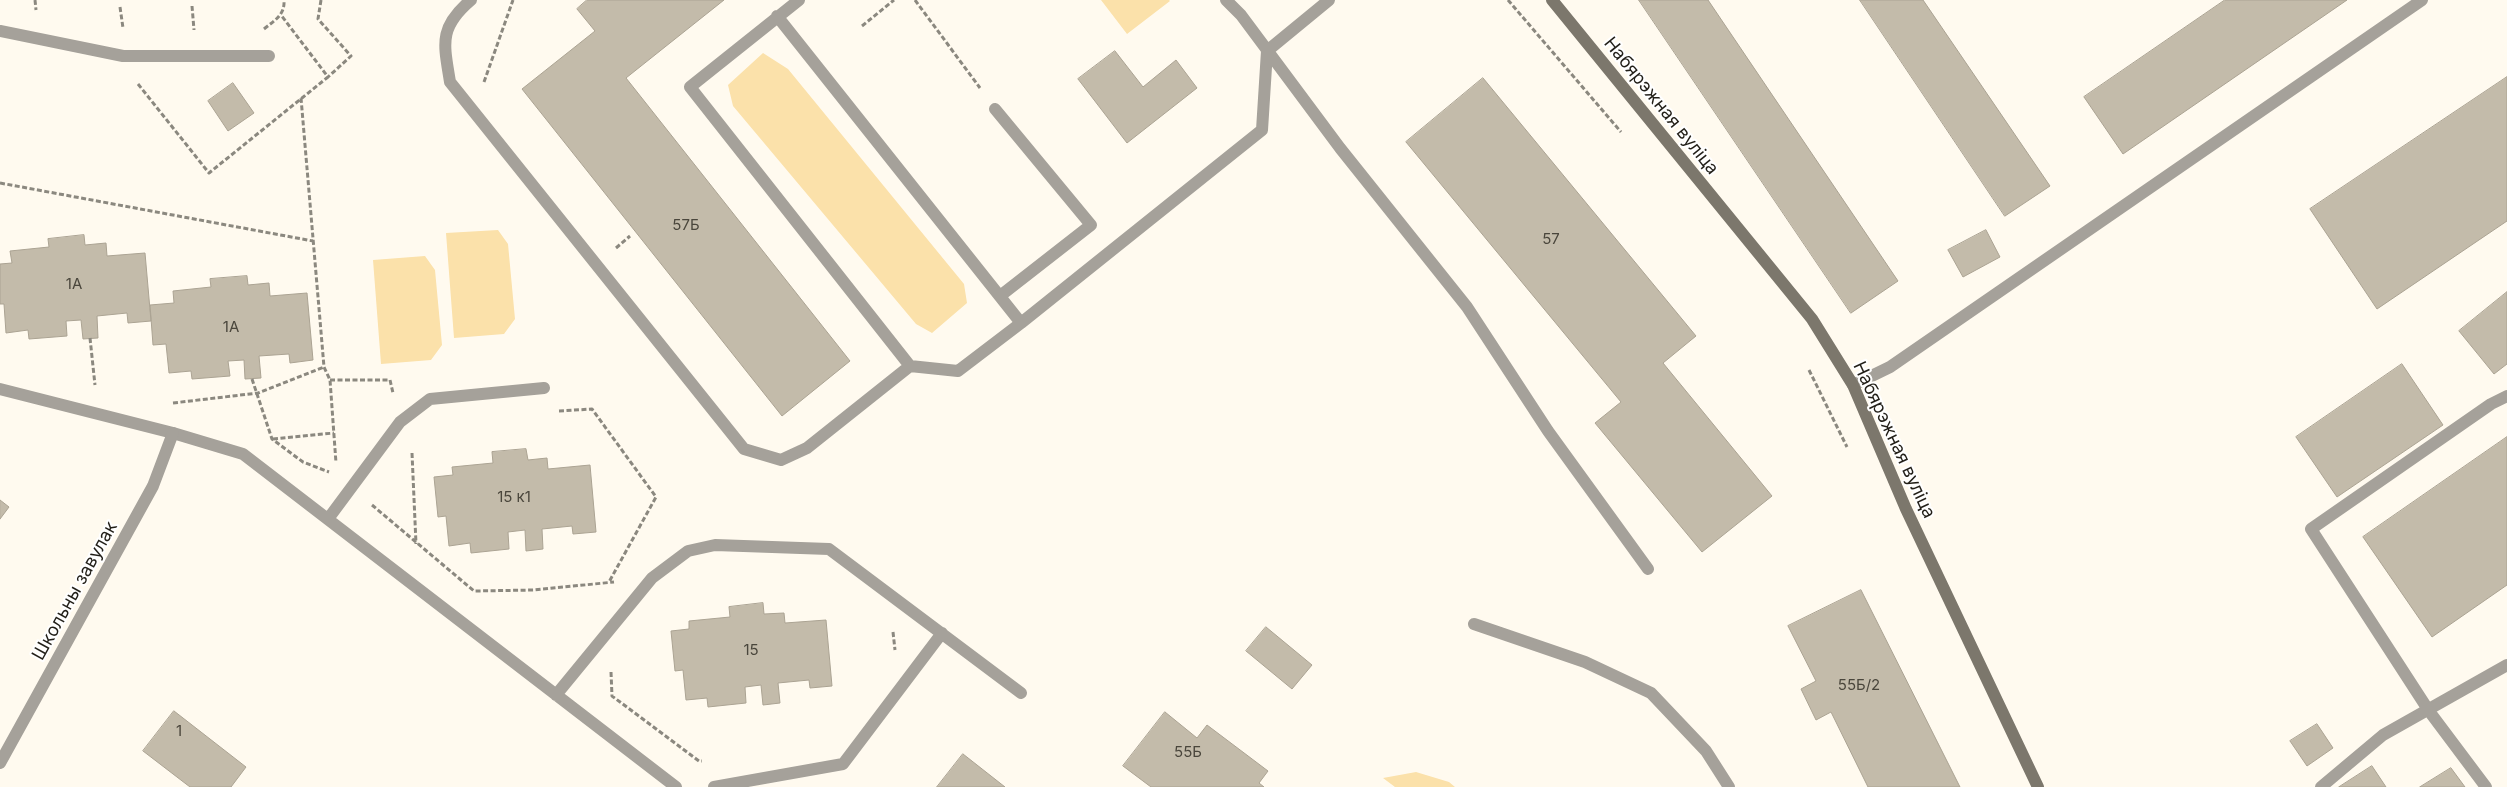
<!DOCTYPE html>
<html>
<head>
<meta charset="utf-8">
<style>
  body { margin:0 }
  canvas { display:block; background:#fffaef }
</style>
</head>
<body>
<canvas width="2507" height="787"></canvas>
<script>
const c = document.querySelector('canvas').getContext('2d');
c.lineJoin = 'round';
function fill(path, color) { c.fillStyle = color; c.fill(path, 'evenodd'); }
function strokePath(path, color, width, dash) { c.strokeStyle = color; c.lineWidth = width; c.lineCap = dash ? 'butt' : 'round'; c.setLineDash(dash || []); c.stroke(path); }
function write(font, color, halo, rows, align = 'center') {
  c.font = font + ' Inter,sans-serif'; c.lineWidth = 4; c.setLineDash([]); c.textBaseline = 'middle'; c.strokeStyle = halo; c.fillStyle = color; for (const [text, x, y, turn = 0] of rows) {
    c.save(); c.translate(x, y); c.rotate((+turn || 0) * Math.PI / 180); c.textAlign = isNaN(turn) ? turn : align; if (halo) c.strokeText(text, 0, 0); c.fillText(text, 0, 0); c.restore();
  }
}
fill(new Path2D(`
  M1101,0H1169L1170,1L1127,34Z
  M763,53L788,69L964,284L967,303L932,333L916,324L733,106L728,85Z
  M498,230L508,244L515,319L504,334L454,338L446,233Z
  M425,256L435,270L442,345L431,360L381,364L373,260Z
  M1416,772L1449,782L1455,787H1395L1383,778Z`), '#fbe1aa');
const building = new Path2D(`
  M587,0H724L626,78L850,361L782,416L522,89L595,31L577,9Z
  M1639,0H1708L1898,281L1851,313Z
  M1860,0H1923L2050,186L2005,216Z
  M2225,0H2347L2123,154L2084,97Z
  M1115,51L1143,87L1176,60L1197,88L1127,143L1078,79Z
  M2507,77V221L2377,309L2310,209Z
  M1483,78L1696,336L1663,363L1772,496L1702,552L1595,423L1621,402L1406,142Z
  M233,83L254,113L228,131L208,101Z
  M1986,230L2000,257L1963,277L1948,250Z
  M84,235L85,245L106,243L107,256L145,253L151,321L128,323L127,313L97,316L98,338L83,339L81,320L66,321L67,336L29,339L28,330L6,333L4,304H0V264L12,263L10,251L49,247L48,239Z
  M247,276L248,285L269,283L270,296L307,293L313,360L290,363L289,354L259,356L261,378L245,379L244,360L228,361L230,376L192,379L191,371L169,373L166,344L153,345L150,305L174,303L173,291L211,287L210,279Z
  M2507,292V364L2494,374L2459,331Z
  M2402,364L2443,425L2337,497L2296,437Z
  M2507,437V585L2432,637L2363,537Z
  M526,449L528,460L547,458L548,469L590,465L596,532L573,534L572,526L542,529L543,549L526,551L525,530L508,532L509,549L471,553L470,543L449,546L446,516L438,517L434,477L453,475L452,467L493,463L492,452Z
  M0,500L9,507L0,519Z
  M1861,590L1960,787H1868L1831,712L1816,720L1801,689L1816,681L1788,626Z
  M763,603L764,614L784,613L785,623L826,620L832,686L810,688L809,680L778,683L780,703L763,705L761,685L745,687L746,703L708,707L707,698L686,700L683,670L675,671L671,631L689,629V621L730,617L729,607Z
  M1266,627L1312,665L1292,689L1246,651Z
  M174,711L246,767L231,787H190L143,751Z
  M1165,712L1197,738L1207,725L1268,771L1259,783L1264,787H1151L1123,766Z
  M2317,724L2333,748L2307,766L2290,741Z
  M963,754L1005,787H937Z
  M2372,766L2386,787H2339Z
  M2451,768L2465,787H2420Z`);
fill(building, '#c3bbaa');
strokePath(building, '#aba393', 1);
strokePath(new Path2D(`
  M35,0L36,10
  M321,0L318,19L351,56L328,77
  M915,0L980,88
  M1508,0L1621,132
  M192,6L194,30
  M120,7L123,28
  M862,26L894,0
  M264,29C275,20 285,15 284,0
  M484,82L513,0
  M138,84L209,173L328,77L281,15
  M301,98L324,367L330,380L336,463
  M0,183L313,241
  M616,248L630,236
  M90,338L95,385
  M1809,370L1847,447
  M252,379L272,439L303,462L329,472
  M330,380H390L393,393
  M173,403L258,393L324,367
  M559,411L592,409L656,497L609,582
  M273,439L334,433
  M412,453L416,544
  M372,505L474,591L534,590L614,582
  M893,632L895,650
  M611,672L612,696L699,761H702`), '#8b887f', 3, [5, 2.5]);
strokePath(new Path2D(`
  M471,0C438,28 444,44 450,82L744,449L781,460L807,448L910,366
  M799,0L690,87L910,366L958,371L1021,323
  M1226,0L1241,15L1340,148L1467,307L1548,431L1648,569
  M777,16L1021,323L1262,130L1267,51L1329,0
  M0,31L123,56H269
  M995,109L1091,225L1000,296
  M1853,385L1890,367L2422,0
  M0,389L173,433L243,454L676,787
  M328,519L400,422L430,399L544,388
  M1474,624L1585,662L1651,693L1706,751L1729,787
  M556,695L652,578L688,551L715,545L829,549L1021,693
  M714,787L843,764L942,633
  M2321,787L2383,735L2507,665
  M2486,787L2429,711L2311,529L2491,404L2507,396`), '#a5a19a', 12);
strokePath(new Path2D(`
  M0,763L153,486L173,433`), '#a5a19a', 12);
strokePath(new Path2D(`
  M1552,0L1812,319L1853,385L1906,509L2038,787`), '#7c776c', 12);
write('15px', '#4a463c', null, [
  ["57Б",686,225],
  ["57",1551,239],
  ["1А",74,284],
  ["1А",231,327],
  ["15 к1",514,497],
  ["15",751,650],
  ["55Б/2",1859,685],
  ["1",179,731],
  ["55Б",1188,752]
]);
write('18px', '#221f18', '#fff', [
  ["Набярэжная вуліца",1661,106,51],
  ["Набярэжная вуліца",1894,440,65],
  ["Школьны завулак",75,591,-61]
]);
</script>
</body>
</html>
